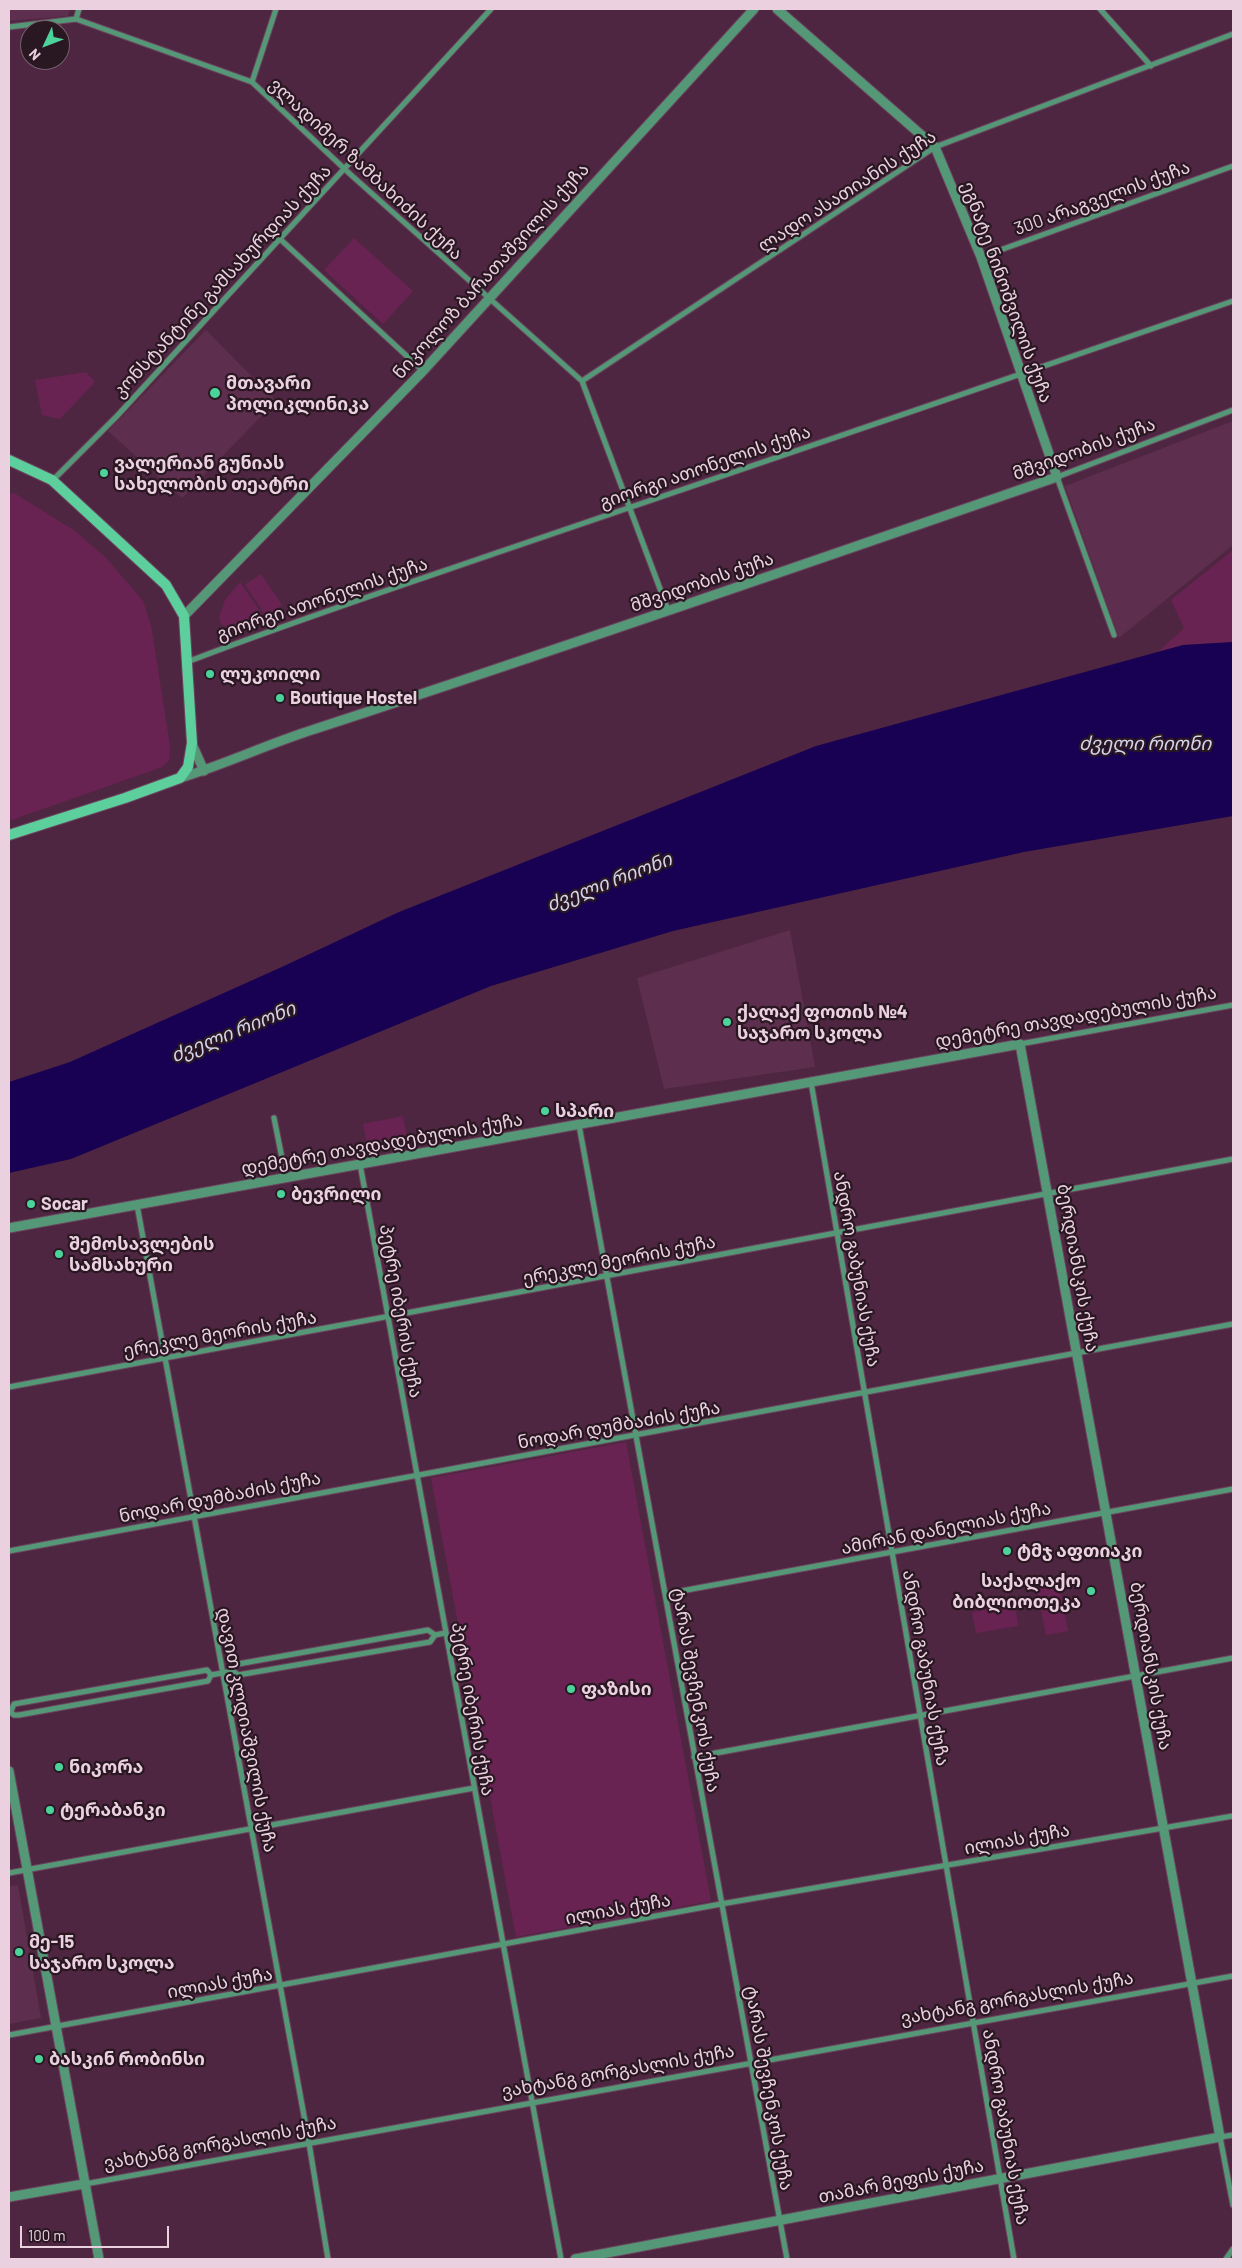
<!DOCTYPE html>
<html>
<head>
<meta charset="utf-8">
<style>
  body { margin:0 }
  #map { position:relative; width:1242px; height:2268px; overflow:hidden; background:#4f2641; font-family:Barlow,sans-serif }
  canvas { display:block }
  .frame { position:absolute; inset:0; border:10px solid #ebd1e0; pointer-events:none }
  .north { position:absolute; left:20px; top:20px; width:50px; height:50px; box-sizing:border-box; background:#291722; border:1px solid #77616e; border-radius:50%; rotate:227deg; font-size:14px; font-weight:700; line-height:20px; text-align:center; color:#ebd1e0 }
  .north::after { content:''; display:block; margin:auto; width:18px; height:22px; background:#4cd39b; clip-path:polygon(50% 0,100% 100%,50% 72%,0 100%) }
  .scale { position:absolute; left:20px; top:2226px; width:149px; height:22px; box-sizing:border-box; border:2px solid #ebd1e0; border-top:0; padding-left:6px; font-size:15px; line-height:18px; white-space:nowrap; color:#ebd1e0; -webkit-text-stroke:4px #291722; paint-order:stroke }
</style>
</head>
<body>
<div id="map">
<canvas width="1242" height="2268"></canvas>
<div class="frame"></div>
<div class="north">N</div>
<div class="scale">100 m</div>
</div>
<script>
const c = document.querySelector('canvas').getContext('2d');
c.lineJoin = 'round';
function fill(path, color) { c.fillStyle = color; c.fill(path, 'evenodd'); }
function strokePath(path, color, width, dash) { c.strokeStyle = color; c.lineWidth = width; c.lineCap = dash ? 'butt' : 'round'; c.setLineDash(dash || []); c.stroke(path); }
function write(font, color, halo, rows, align = 'center') {
  c.font = font + ' Barlow,"Noto Sans Georgian",sans-serif'; c.lineWidth = 4.5; c.setLineDash([]); c.textBaseline = 'middle'; c.strokeStyle = halo; c.fillStyle = color; for (const [text, x, y, turn = 0] of rows) {
    c.save(); c.translate(x, y); c.rotate((+turn || 0) * Math.PI / 180); c.textAlign = isNaN(turn) ? turn : align; if (halo) c.strokeText(text, 0, 0); c.fillText(text, 0, 0); c.restore();
  }
}
fill(new Path2D(`
  M9,9H70L68,16L9,21Z
  M206,330L276,401L182,498L108,431Z
  M1233,421V545L1119,638L1065,486Z
  M790,930L815,1067L664,1089L637,978Z
  M18,1885L41,2018L9,2024V1886Z`), '#5d2e4d');
fill(new Path2D(`
  M354,238L413,291L383,324L324,270Z
  M86,372L95,382L60,419L42,415L35,380Z
  M14,493L75,531L106,558L143,601L151,625L170,746L169,760L162,767L9,821V494Z
  M1233,550V642L1183,645L1158,652L1184,628L1171,600Z
  M261,574L282,605L266,616L245,585Z
  M240,582L266,620C251,627 236,634 221,624L219,618L225,600Z
  M403,1116L407,1137L367,1145L363,1124Z
  M626,1442L711,1901L516,1937L431,1478Z
  M1058,1581L1068,1631L1046,1635L1036,1585Z
  M1015,1604L1018,1626L976,1633L972,1612Z`), '#682353');
fill(new Path2D(`
  M1233,642V816L1024,852L673,931L491,986L71,1159L9,1173V1082L70,1062L284,966L399,912L816,746L1183,645Z`), '#180153');
const minor = new Path2D(`
  M1100,9L1151,66
  M76,19L79,9
  M9,27L76,19L252,82L350,174L582,381L668,610
  M252,82L276,9
  M280,239L423,371
  M981,257L1233,166
  M582,381L935,147L1233,34
  M53,480L117,416L491,9
  M1114,635L1057,477L1233,410
  M187,662C291,622 397,587 502,551C745,467 990,386 1233,301
  M1020,1044L1233,1005
  M811,1082L1014,2259
  M274,1118L286,1178
  M579,1125L787,2259
  M360,1164L561,2259
  M137,1205L309,2143L328,2259
  M9,1387L1233,1159
  M9,1551L1233,1324
  M665,1594L1233,1489
  M233,1671L235,1665L238,1664L428,1630L435,1635
  M9,1711L14,1715H19L208,1681L211,1675L233,1671L238,1675L430,1642L435,1635L445,1633
  M11,1711L14,1704L207,1670L211,1675
  M694,1757L1233,1658
  M9,1873L474,1788
  M9,2035L721,1904L1233,1816
  M1233,2135L1220,2137L1233,2205
  M85,2184L1233,1976
  M1226,2259L1233,2249`);
const tertiary = new Path2D(`
  M184,616L423,371L754,9
  M192,744L204,771
  M180,778C226,764 270,743 315,729C564,648 810,562 1057,477L981,257L935,147L777,9
  M9,1228L1020,1044L1220,2137L575,2259
  M9,1771L99,2259
  M9,2197L84,2184`);
const secondary = new Path2D(`
  M9,460L52,480L166,585L184,616L192,743L188,767L180,778L125,798L9,835`);
strokePath(minor, '#6b455e', 7);
strokePath(tertiary, '#6b455e', 11);
strokePath(secondary, '#6b455e', 12);
strokePath(minor, '#559878', 5);
strokePath(tertiary, '#559878', 9);
strokePath(secondary, '#5dcf9d', 10);
for (const [x, y, r, color] of [
  [215,393,6,"#4cd39b"],
  [104,473,5,"#4cd39b"],
  [210,674,5,"#4cd39b"],
  [280,698,5,"#4cd39b"],
  [727,1022,5,"#4cd39b"],
  [545,1111,5,"#4cd39b"],
  [281,1194,5,"#4cd39b"],
  [31,1204,5,"#4cd39b"],
  [59,1254,5,"#4cd39b"],
  [1007,1551,5,"#4cd39b"],
  [1091,1591,5,"#4cd39b"],
  [571,1689,5,"#4cd39b"],
  [59,1767,5,"#4cd39b"],
  [50,1810,5,"#4cd39b"],
  [19,1952,5,"#4cd39b"],
  [39,2059,5,"#4cd39b"]
]) { const dot = new Path2D(); dot.arc(x, y, r, 0, 2 * Math.PI); c.fillStyle = color; c.fill(dot); strokePath(dot, '#291722', 2); }
write('18px', '#ebd1e0', '#291722', [
  ["ვლადიმერ ზამბახიძის ქუჩა",366,169,43],
  ["ლადო ასათიანის ქუჩა",847,191,-33],
  ["300 არაგველის ქუჩა",1102,198,-20],
  ["ნიკოლოზ ბარათაშვილის ქუჩა",491,271,-48],
  ["კონსტანტინე გამსახურდიას ქუჩა",222,281,-47],
  ["ეგნატე ნინოშვილის ქუჩა",1007,292,70],
  ["მშვიდობის ქუჩა",1084,449,-20],
  ["გიორგი ათონელის ქუჩა",705,467,-19],
  ["მშვიდობის ქუჩა",702,582,-19],
  ["გიორგი ათონელის ქუჩა",322,599,-19],
  ["დემეტრე თავდადებულის ქუჩა",1076,1017,-10],
  ["დემეტრე თავდადებულის ქუჩა",382,1144,-10],
  ["ერეკლე მეორის ქუჩა",619,1260,-11],
  ["ბერდიანსკის ქუჩა",1078,1268,80],
  ["ანდრო გაბუნიას ქუჩა",857,1269,80],
  ["პეტრე იბერის ქუჩა",401,1311,80],
  ["ერეკლე მეორის ქუჩა",220,1334,-10],
  ["ნოდარ დუმბაძის ქუჩა",619,1425,-10],
  ["ნოდარ დუმბაძის ქუჩა",220,1497,-11],
  ["ამირან დანელიას ქუჩა",946,1528,-11],
  ["ბერდიანსკის ქუჩა",1151,1666,80],
  ["ანდრო გაბუნიას ქუჩა",926,1668,80],
  ["ტარას შევჩენკოს ქუჩა",696,1690,80],
  ["პეტრე იბერის ქუჩა",473,1709,80],
  ["დავით კლდიაშვილის ქუჩა",247,1730,79],
  ["ილიას ქუჩა",1017,1839,-10],
  ["ილიას ქუჩა",618,1909,-10],
  ["ილიას ქუჩა",220,1983,-10],
  ["ვახტანგ გორგასლის ქუჩა",1017,1998,-10],
  ["ვახტანგ გორგასლის ქუჩა",618,2071,-10],
  ["ტარას შევჩენკოს ქუჩა",769,2088,80],
  ["ანდრო გაბუნიას ქუჩა",1006,2127,80],
  ["ვახტანგ გორგასლის ქუჩა",220,2143,-10],
  ["თამარ მეფის ქუჩა",901,2181,-11]
]);
write('bold 18px', '#ebd1e0', '#291722', [
  ["მთავარი",226,383],
  ["პოლიკლინიკა",226,404],
  ["ვალერიან გუნიას",114,463],
  ["სახელობის თეატრი",114,484],
  ["ლუკოილი",220,674],
  ["Boutique Hostel",290,698],
  ["ქალაქ ფოთის №4",737,1012],
  ["საჯარო სკოლა",737,1033],
  ["სპარი",555,1111],
  ["ბევრილი",291,1194],
  ["Socar",41,1204],
  ["შემოსავლების",69,1244],
  ["სამსახური",69,1265],
  ["ტმჯ აფთიაკი",1017,1551],
  ["საქალაქო",1081,1581,"right"],
  ["ბიბლიოთეკა",1081,1602,"right"],
  ["ფაზისი",581,1689],
  ["ნიკორა",69,1767],
  ["ტერაბანკი",60,1810],
  ["მე-15",29,1942],
  ["საჯარო სკოლა",29,1963],
  ["ბასკინ რობინსი",49,2059]
], 'left');
write('italic 19px', '#d3d4ec', '#291722', [
  ["ძველი რიონი",1145,744],
  ["ძველი რიონი",609,882,-21],
  ["ძველი რიონი",233,1032,-22]
]);
</script>
</body>
</html>
